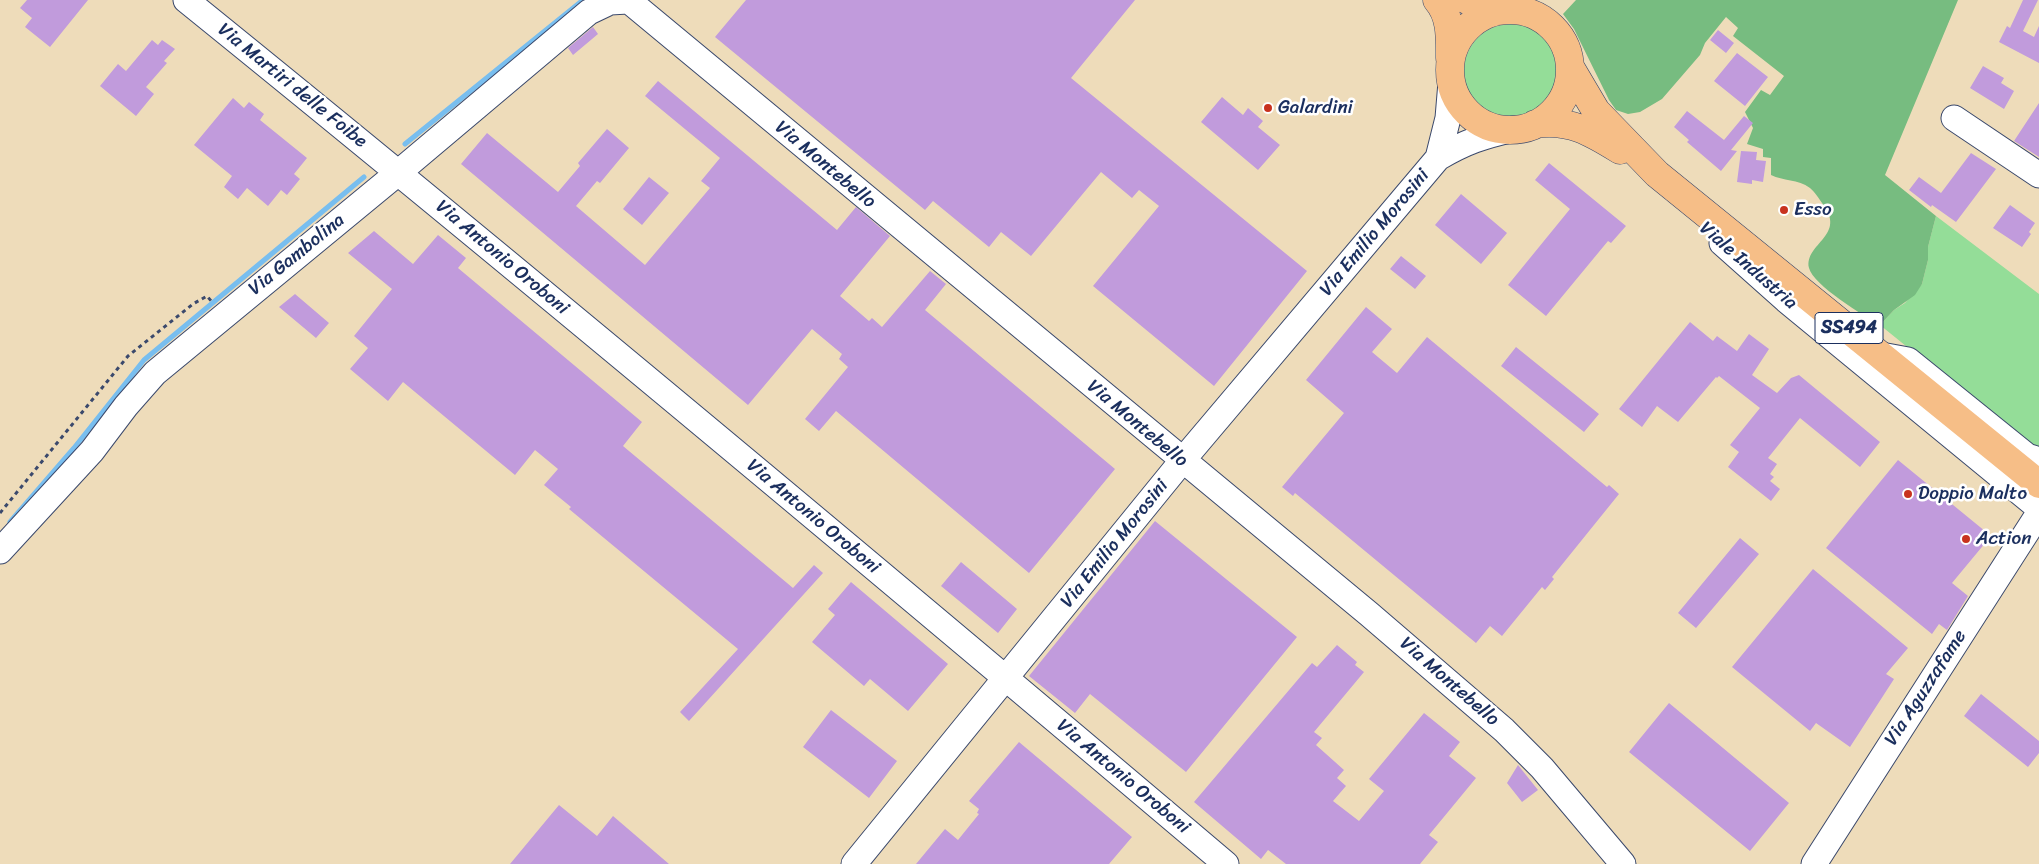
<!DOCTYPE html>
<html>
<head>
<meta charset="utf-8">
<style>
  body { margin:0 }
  canvas { display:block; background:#eedcba }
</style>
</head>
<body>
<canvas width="2039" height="864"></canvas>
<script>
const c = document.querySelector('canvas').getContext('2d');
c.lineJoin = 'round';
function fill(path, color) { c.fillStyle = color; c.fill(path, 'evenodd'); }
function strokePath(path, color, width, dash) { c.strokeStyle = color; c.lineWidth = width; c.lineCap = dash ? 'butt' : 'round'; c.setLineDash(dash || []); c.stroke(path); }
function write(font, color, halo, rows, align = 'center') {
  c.font = font + ' Sriracha,sans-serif'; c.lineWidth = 5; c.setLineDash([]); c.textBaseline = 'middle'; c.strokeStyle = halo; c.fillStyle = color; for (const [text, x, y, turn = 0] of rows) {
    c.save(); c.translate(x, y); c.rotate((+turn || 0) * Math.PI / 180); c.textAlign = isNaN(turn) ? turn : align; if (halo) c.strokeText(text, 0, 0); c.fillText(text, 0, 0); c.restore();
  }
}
fill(new Path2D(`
  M1464 71a47 47 0 1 1 94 0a47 47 0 1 1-94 0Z
  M1936,216L2039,294V451L2033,449L1880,325L1894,310L1905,303L1922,284L1928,260V247Z`), '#94dd98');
fill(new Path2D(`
  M1576,0H1958L1885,175L1936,216L1928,247V260L1922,284L1915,295L1894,310L1880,325C1864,316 1813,285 1809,268C1804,243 1848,236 1822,203C1819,199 1815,192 1810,188C1798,179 1783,181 1771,175V158L1763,157V149L1747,144L1753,128L1745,112L1761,90L1770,95L1784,76L1733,36L1738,28L1726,17L1705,43L1700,55L1662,99L1640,112L1628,114L1616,110L1609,100L1574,29L1563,14Z`), '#77bc80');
strokePath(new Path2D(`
  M405,144L583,0
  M10,522L74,448L144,360L364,177`), '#78beef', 5);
fill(new Path2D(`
  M27,0H88L50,47L25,27L32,18L20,8Z
  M746,0H1135L1071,78L1307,271L1214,386L1093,286L1159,206L1139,190L1132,198L1101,172L1031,256L1001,232L989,247L933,201L925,210L715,37Z
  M2023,0H2038L2023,31L2034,37L2039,26V63L1999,42L2007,26L2010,28Z
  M593,27L598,34L573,55L568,48Z
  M1718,30L1734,43L1726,53L1710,40Z
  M152,40L158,45L162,40L175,49L164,61L167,63L146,87L154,94L136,116L100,86L118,64L126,71Z
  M1737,53L1768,77L1745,106L1714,81Z
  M1983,66L2004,78L2001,83L2014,91L2004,109L1970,88Z
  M658,81L837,230L856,207L890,236L840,296L869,321L872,318L882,327L930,271L946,284L925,310L1115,469L1029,573L836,411L819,431L805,419L848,367L839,359L842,354L812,329L748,405L461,164L487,133L558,192L580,166L578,163L607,129L629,148L600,183L597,181L576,206L645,265L710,188L701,181L720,158L645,96Z
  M1222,97L1243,115L1248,108L1263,121L1258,127L1280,145L1258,170L1201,122Z
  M233,98L244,108L249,102L264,114L260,120L307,158L294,174L300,179L287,195L281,190L268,206L247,188L238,199L224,187L232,176L194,145Z
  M2039,103V157L2014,141Z
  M1687,111L1724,140L1744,116L1753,123L1731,150L1737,151L1721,171L1687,142L1689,140L1674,127Z
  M1741,151L1757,152L1756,160L1766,161L1763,182L1752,180V184L1737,182Z
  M1971,153L1996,169L1956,222L1932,205L1931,207L1909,190L1919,177L1941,193Z
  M1549,163L1626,226L1611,243L1608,241L1546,316L1508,285L1570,209L1535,180Z
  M649,177L669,193L642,225L623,209Z
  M1461,194L1507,233L1481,264L1435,225Z
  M2010,205L2035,223L2029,232L2031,234L2022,247L1993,228Z
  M374,231L413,264L438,235L466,258L458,268L642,422L623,446L793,588L814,565L823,573L689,721L680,712L738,649L569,509L571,507L544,485L558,469L535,450L515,475L403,382L388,401L350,369L368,348L354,336L392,289L348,253Z
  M1401,256L1426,276L1415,289L1390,269Z
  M295,294L329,323L316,338L279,307Z
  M1366,307L1392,329L1372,352L1397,373L1427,337L1607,487L1609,485L1619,494L1552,577L1554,579L1545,590L1542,587L1502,636L1490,626L1476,643L1295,493L1293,496L1282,487L1344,413L1306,380Z
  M1690,322L1713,341L1717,336L1737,351L1749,334L1769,349L1752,375L1777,393L1791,378L1799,375L1880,442L1860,467L1800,418L1768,458L1777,464L1770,474L1774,477L1770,481L1780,489L1771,501L1728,467L1739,452L1730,445L1760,408L1719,376L1717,378L1716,377L1678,422L1657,406L1642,427L1619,409Z
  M1516,347L1599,414L1584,432L1501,366Z
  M1898,460L1991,536L1952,583L1968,596L1947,630L1939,624L1932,634L1826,548Z
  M1155,521L1297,637L1186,772L1090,694L1075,713L1029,676Z
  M1740,538L1759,554L1696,628L1678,613Z
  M961,562L1017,609L998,633L941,586Z
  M1813,569L1908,648L1886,674L1894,679L1850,747L1816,723L1810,731L1732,667Z
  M851,582L948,664L908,711L870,679L864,686L812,642L835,615L828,609Z
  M1337,645L1357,662L1355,665L1364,672L1314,732L1322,738L1316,745L1344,770L1337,778L1346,786L1333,801L1359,821L1384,791L1369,779L1424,713L1460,742L1449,756L1476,778L1429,835L1438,842L1420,864H1286L1268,850L1261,859L1194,802L1312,663L1317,667Z
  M1981,694L2039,741V753L2028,767L1964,716Z
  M1669,703L1789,803L1750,851L1629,752Z
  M831,710L897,761L869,798L803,747Z
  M1019,742L1132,837L1109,864H916L945,829L958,840L979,814L977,813L979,809L969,801Z
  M1518,765L1538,790L1522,802L1507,783Z
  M559,805L597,836L613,816L669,864H510Z`), '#c19bdc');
const minor = new Path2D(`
  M186,0C536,283 882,573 1226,864
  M628,0L1369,614L1504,730L1542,768L1623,864
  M1954,118L2039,175
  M1438,158L1448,118L1451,82
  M1722,243L1786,300L2039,508
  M1881,355L1908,360L2027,456L2039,460
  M0,551L92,451L126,406L155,373L399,172L589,12L610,2L628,1
  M854,864L1182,461L1438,158C1465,142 1483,136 1514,129
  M1814,864L2039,513`);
const major = new Path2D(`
  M1437,0C1451,16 1450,37 1450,58
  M1467,0L1498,11
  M1450 70a60 60 0 1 1 120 0a60 60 0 1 1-120 0Z
  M1570,67L1596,111L1657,174L2039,484
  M1535,124C1570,119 1591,132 1620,150`);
strokePath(minor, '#3b496c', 27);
strokePath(major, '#3b496c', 29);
strokePath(new Path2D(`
  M0,513L128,356L193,304L207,296L212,302`), '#3b496c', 3, [4, 4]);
strokePath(minor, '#fff', 25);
strokePath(major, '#f6be87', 28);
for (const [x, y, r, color] of [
  [1268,108,5,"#c8321e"],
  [1784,210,5,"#c8321e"],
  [1908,494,5,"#c8321e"],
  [1966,539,5,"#c8321e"]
]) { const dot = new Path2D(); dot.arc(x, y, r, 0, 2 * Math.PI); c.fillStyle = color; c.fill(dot); strokePath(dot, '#fff', 2); }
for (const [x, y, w] of [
  [1849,328,68]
]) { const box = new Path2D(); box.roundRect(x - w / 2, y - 15.5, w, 31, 4); c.fillStyle = '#fff'; c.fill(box); strokePath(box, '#1b2f5e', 1); }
write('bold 18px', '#1b2f5e', null, [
  ["SS494",1849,328]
]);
write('19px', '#1b2f5e', '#fff', [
  ["Via Martiri delle Foibe",292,86,39],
  ["Via Montebello",825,165,40],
  ["Via Emilio Morosini",1375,233,-50],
  ["Via Gambolina",297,255,-39],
  ["Via Antonio Oroboni",502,258,40],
  ["Viale Industria",1748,266,41],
  ["Via Montebello",1137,424,40],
  ["Via Antonio Oroboni",813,517,40],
  ["Via Emilio Morosini",1115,544,-51],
  ["Via Montebello",1449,682,41],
  ["Via Aguzzafame",1926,688,-57],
  ["Via Antonio Oroboni",1123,777,40]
]);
write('19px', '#1b2f5e', '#fff', [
  ["Galardini",1278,108],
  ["Esso",1794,210],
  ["Doppio Malto",1918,494],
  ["Action",1976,539]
], 'left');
</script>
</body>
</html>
